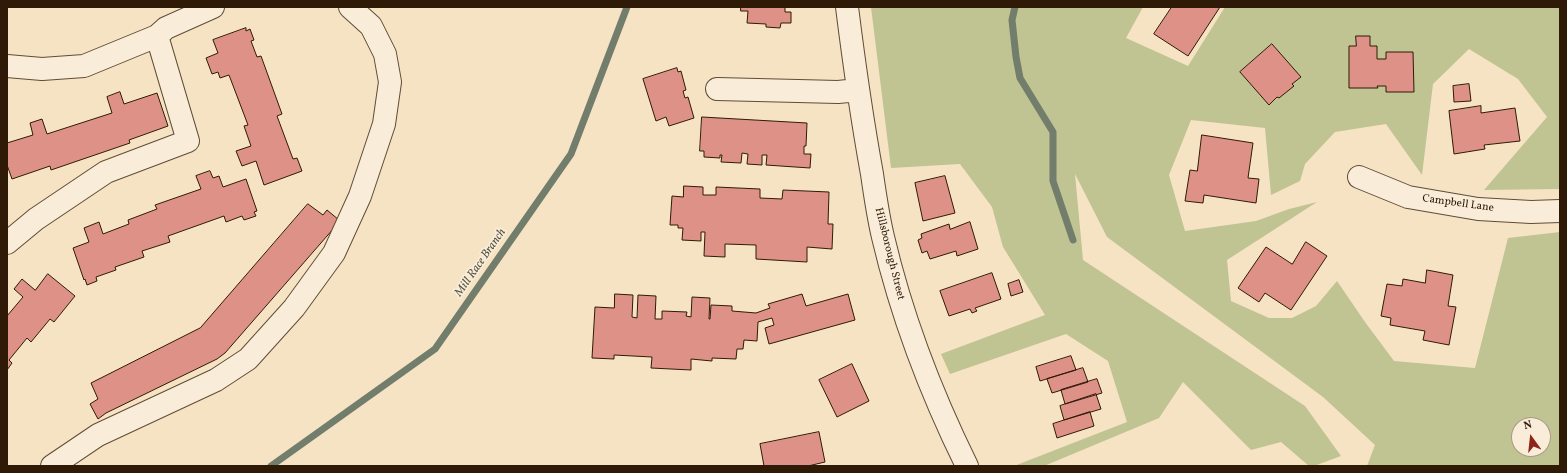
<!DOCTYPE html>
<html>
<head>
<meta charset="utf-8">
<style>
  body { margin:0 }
  #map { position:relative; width:1567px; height:473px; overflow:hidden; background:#f6e3c4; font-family:Vollkorn,serif }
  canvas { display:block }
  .frame { position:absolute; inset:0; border:8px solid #2f1a07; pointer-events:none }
  .north { position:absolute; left:1511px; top:417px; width:40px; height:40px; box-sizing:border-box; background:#f9edd9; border:1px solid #a89985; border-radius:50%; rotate:345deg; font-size:11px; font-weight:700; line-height:16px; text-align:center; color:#2f1a07 }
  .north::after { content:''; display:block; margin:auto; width:14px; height:18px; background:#8f2418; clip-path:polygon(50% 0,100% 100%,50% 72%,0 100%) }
</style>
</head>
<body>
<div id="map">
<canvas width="1567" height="473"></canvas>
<div class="frame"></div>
<div class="north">N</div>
</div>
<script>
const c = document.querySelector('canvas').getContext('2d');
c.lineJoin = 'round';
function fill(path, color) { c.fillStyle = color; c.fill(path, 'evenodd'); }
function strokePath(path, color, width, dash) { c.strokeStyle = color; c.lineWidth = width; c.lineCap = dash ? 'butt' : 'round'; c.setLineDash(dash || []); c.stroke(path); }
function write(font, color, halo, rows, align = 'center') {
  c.font = font + ' Vollkorn,serif'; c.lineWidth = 3.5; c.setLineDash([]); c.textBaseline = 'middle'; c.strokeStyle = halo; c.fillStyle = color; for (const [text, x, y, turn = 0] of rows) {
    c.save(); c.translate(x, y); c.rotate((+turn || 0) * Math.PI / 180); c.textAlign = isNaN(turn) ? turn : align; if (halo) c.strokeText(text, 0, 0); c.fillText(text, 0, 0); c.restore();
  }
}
fill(new Path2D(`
  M871,7H1143L1126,38L1188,66L1225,7H1560V189L1484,190L1547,117L1518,79L1469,49L1433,84L1422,175L1386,124L1335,132L1305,164L1300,181L1271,195L1265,128L1191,120L1169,175L1185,231L1256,221L1289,209L1317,202L1227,260L1231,301L1269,318H1292L1316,306L1337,281L1365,322L1394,361L1475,368L1508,238L1560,232V466H1367L1375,445L1323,397L1107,237L1075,174L1083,260L1305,406L1341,456L1314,466H1309L1281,442L1251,450L1183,382L1159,418L1044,466H1014L1127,422L1108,361L1066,334L950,374L941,354L1045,315L1003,247L992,207L960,164L891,168ZM1519,425H1543V449H1519Z`), '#c0c392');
strokePath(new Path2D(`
  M1015,7L1012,20L1016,57L1020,78L1053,132V181L1073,240
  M271,466L435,349L571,154L627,7`), '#727d6b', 7);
const building = new Path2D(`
  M741,7H785V12H791V23H781L780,28L766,27V24L747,23L748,11H741Z
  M1172,7H1220L1188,56L1154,34Z
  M246,28V31L250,29L254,40L251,41L257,57L261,56L282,114L277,116L293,159L297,158L302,171L264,185L256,161L242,166L236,151L251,146L244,126L248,125L229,75L220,78L218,72L212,74L206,58L218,53L213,40Z
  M1356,36H1370V46H1377V59H1386V52H1413L1414,92H1386V86H1377L1378,88H1349V46H1356Z
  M1272,44L1301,77L1292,84L1294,86L1279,98L1277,97L1269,105L1240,72Z
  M677,68L678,72L681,71L686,90L683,91L685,98L688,97L694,118L669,126L666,117L656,121L643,79Z
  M1469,84L1471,101L1454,102L1453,86Z
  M120,92L124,104L157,93L168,126L129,140L130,143L51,170L50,166L12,179L7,165V143L33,135L30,123L42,119L47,134L112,113L107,97Z
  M1481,106V113L1515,108L1520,141L1484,145L1485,149L1454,154L1449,111Z
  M702,117L807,123L806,146H804V154H811L810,168L766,165L767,155H762V165L747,164L748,154L742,153L741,163L721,162L722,155H720V158L704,157V151H700Z
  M1202,135L1253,143L1248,178L1259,179L1256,203L1204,195L1203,203L1185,201L1190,170L1197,171Z
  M210,171L213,178L219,176L223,187L246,179L257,211L254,212L256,216L244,220L242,216L226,222L224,216L168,236L170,242L142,251L144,257L115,267L116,270L96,277L97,281L87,285L85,279L84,280L73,248L89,242L84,228L99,222L103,234L129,224L128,220L157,209L155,205L201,189L196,176Z
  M945,176L955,213L923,221L915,183Z
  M684,186L703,187V195H716V187L760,189V198L782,199L783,190L829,192L828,224H833L832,249L807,247V262L756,259V245L725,244V257L704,256L705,232H701V241L682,240L683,228H678V225H670L672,196L683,197Z
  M308,204L323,215L327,210L339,220L333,228H334L225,353L217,359L106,413L98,419L90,404L98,399L91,383L200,328Z
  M970,222L978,249L957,256L956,251L930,259L927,251L922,253L918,240L922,238L921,234L949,224L950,229Z
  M1306,242L1327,256L1291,310L1265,293L1259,302L1238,288L1266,247L1292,264Z
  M1427,270L1453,275L1448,306L1456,307L1449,345L1423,340L1425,331L1390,325L1391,318L1381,316L1387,284L1402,286L1403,279L1425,283Z
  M992,273L1001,299L975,308L977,311L972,313L970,309L949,316L940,291Z
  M48,274L75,296L54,322L50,319L31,342L27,338L9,360L12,363L7,370V316L23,297L14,289L22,279L35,290Z
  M1019,280L1023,292L1011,296L1008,284Z
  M615,294L633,295L632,317L637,318L638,295L656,296L655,319H662V311L687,312L686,316L691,317L692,297L710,298L709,319H710L711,305L732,306V311L756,313L770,308L768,304L802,294L806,306L848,294L855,320L769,344L765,328L774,325L772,318L758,322L757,341L744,340L743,349H737L736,359L712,358V361L691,359V370L651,368L652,357L614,355V359L592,358L595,307L614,308Z
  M1071,356L1076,370L1040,381L1036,367Z
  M852,364L869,401L837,417L819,380Z
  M1083,368L1088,382L1052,393L1047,379Z
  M1097,379L1102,393L1065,404L1061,390Z
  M1096,394L1101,409L1064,420L1060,406Z
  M1090,412L1094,426L1057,438L1053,424Z
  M819,432L825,462L808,466H764L760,444Z`);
fill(building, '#de9187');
strokePath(building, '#2f1a07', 1);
const minor = new Path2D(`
  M847,7C854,63 862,119 872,174C875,195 878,216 883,237C902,318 930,391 967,466
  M7,66L42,69L84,66L157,36L166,28L213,7
  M717,89L838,92L858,90
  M1359,177L1408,197L1478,209L1531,212L1560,211
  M7,243L36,219L106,172L188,141L157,36
  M52,466L98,435L216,380L248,359L294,308L334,253L360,196L384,124L390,82L385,54L371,26L350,7`);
strokePath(minor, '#614c36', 24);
strokePath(minor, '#f9edd9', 22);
write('11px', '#2f1a07', '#f9edd9', [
  ["Campbell Lane",1458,204,8],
  ["Hillsborough Street",889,254,76]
]);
write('italic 12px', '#565441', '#f9edd9', [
  ["Mill Race Branch",481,263,-55]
]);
</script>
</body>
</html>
